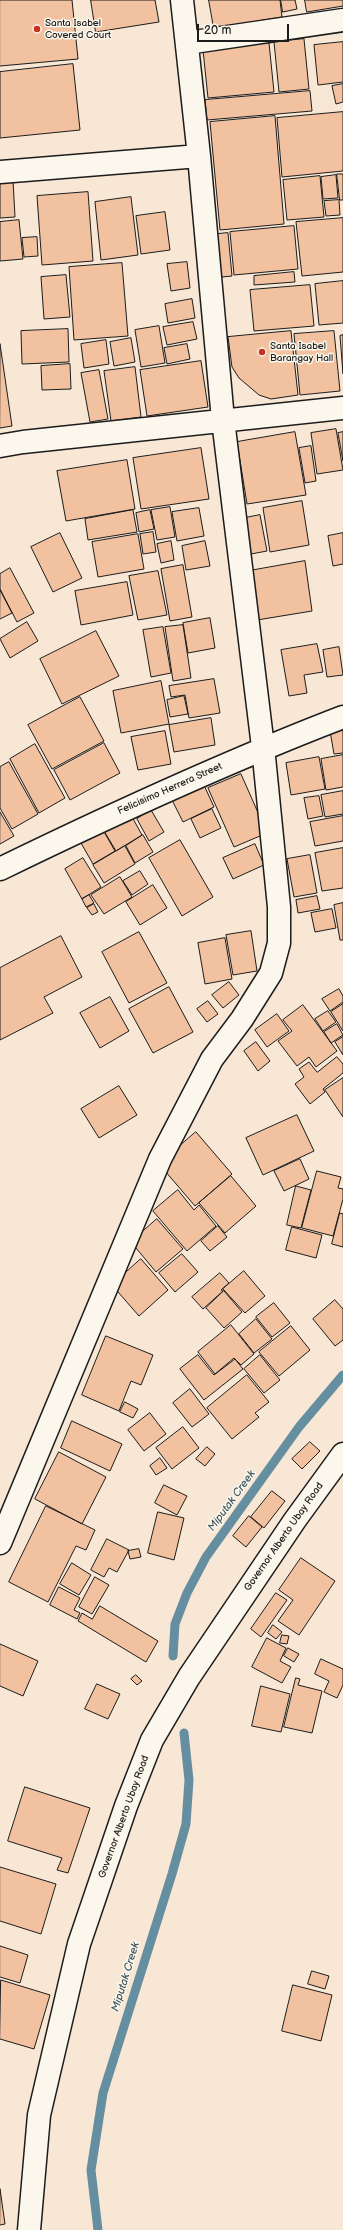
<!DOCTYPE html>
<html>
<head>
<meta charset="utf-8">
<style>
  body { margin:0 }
  #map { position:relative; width:343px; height:2230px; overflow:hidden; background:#f8e7d5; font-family:"Balsamiq Sans",sans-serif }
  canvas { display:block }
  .scale { position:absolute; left:197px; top:24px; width:92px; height:18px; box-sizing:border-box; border:2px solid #1c1c1c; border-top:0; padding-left:5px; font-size:12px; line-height:14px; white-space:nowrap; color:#1c1c1c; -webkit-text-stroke:3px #fbf7ec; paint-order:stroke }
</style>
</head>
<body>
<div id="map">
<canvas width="343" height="2230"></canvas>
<div class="scale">20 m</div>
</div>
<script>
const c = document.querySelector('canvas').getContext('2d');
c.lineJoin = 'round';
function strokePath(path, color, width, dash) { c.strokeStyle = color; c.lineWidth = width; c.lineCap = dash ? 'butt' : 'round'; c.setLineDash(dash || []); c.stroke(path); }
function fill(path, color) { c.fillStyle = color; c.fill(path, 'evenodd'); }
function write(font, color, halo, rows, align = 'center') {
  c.font = font + ' "Balsamiq Sans",sans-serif'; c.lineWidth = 3; c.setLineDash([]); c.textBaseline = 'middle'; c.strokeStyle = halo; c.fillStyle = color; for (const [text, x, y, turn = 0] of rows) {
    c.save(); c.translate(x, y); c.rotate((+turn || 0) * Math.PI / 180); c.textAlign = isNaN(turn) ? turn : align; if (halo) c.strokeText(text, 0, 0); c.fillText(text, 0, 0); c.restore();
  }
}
strokePath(new Path2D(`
  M173,1656L175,1624L187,1593L206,1557L299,1427L343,1375
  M98,2230L91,2170L103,2093L172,1874L186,1824L189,1780L184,1733`), '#658fa0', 9);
const building = new Path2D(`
  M0,0H72L78,59L0,66Z
  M91,0H155L159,22L96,32Z
  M209,0H280L282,17L214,28Z
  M281,0H295L297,9L283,12Z
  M305,0H343V6L307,12Z
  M304,39L309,89L279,92L274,42Z
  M343,42V82L318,85L314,45Z
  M269,43L274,92L208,98L203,50Z
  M73,64L80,130L0,138V72Z
  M343,84V102L336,104L332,86Z
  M310,91L312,111L207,120L205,100Z
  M343,112V171L282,177L277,118Z
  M275,116L284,224L220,230L210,122Z
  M337,174H343V200H340Z
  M336,175L338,198L323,199L321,177Z
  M320,176L324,217L287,220L283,180Z
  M13,180L15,217L0,218V181Z
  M88,192L93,261L42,265L37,196Z
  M131,197L138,255L101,260L95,202Z
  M339,200L340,215L326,216L324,201Z
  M165,212L170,250L141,254L136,216Z
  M343,218V272L302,276L296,222Z
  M19,220L23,259L0,261V222Z
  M294,226L298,269L234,275L230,232Z
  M228,233L232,276L212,278L208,235Z
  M37,237L38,256L24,257L22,238Z
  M187,262L190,288L171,291L167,264Z
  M122,263L128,336L74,340L69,267Z
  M294,272L295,282L254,285V276Z
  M66,275L70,317L44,319L41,277Z
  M343,281V323L319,325L315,284Z
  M310,285L314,326L254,331L250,290Z
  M192,299L195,318L168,323L165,304Z
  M193,322L197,339L167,345L163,327Z
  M159,326L165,363L141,367L135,330Z
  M68,329L69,362L22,364L21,331Z
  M291,331L298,395L271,399L259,395L239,378L232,367L228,337Z
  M334,331L340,391L300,395L294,334Z
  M343,335V374L340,336Z
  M131,338L135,362L114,366L110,342Z
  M106,340L109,364L84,368L81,344Z
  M0,344L12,426L0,428Z
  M187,344L190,359L167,364L164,348Z
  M201,361L208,407L147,416L140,370Z
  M70,364L71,389L42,390L41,366Z
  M135,367L141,417L111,421L104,371Z
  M99,370L108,419L90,422L81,373Z
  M336,429L343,470L317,474L311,433Z
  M295,432L306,495L247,504L237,442Z
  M343,432V461L338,433Z
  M311,446L316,481L305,483L299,448Z
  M201,448L209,499L141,509L133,458Z
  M127,460L135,509L66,521L57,471Z
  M302,501L309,545L270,552L263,508Z
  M170,507L175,537L157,540L151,510Z
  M199,508L204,536L177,541L172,512Z
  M133,510L137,532L88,540L85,519Z
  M150,510L154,529L139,532L136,513Z
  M260,515L267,551L251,554L245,518Z
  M153,532L156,552L143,554L140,534Z
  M60,533L82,578L53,592L31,547Z
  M343,533V564L333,566L328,536Z
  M138,534L144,569L98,577L92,542Z
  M171,541L174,560L161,563L157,544Z
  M205,541L210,566L186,570L182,546Z
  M305,561L312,611L257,620L249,571Z
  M183,565L192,617L170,621L161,569Z
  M10,568L34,613L17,622L0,589V574Z
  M158,571L167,615L138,620L129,576Z
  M127,582L133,615L81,625L75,591Z
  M0,590L12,613L0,619Z
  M210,618L215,648L188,653L183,623Z
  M27,622L38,641L10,658L0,639Z
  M183,625L191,678L173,681L165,627Z
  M163,627L171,673L151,677L143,630Z
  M96,631L119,676L62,704L40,659Z
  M317,644L323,672L304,675L307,693L289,696L281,650Z
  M339,647L343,675L327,677L323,650Z
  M214,679L220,713L189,718L185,695L171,697L169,686Z
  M161,681L169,724L121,733L113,691Z
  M184,696L188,714L170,717L167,700Z
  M80,697L104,741L52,769L28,725Z
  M211,718L215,745L174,752L169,725Z
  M343,729V753L334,754L330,731Z
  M165,731L171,764L138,770L131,737Z
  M104,743L120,773L70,800L54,770Z
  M35,744L65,798L39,813L10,759Z
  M343,755V787L326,790L321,759Z
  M319,757L325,789L291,795L286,763Z
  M9,762L38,814L12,829L0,808V767Z
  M241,774L267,833L234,847L208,788Z
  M203,783L214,807L183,822L171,798Z
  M343,791V814L325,817L321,795Z
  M319,796L323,816L308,819L304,798Z
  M212,809L221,828L200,838L191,819Z
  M151,810L164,832L149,841L137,819Z
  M0,812L14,836L0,844Z
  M131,815L142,835L116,851L104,831Z
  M343,816V841L315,846L310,822Z
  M103,830L115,851L93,864L81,843Z
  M143,835L153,852L135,863L126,846Z
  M180,840L213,897L182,916L149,858Z
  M255,844L264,865L233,879L223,858Z
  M125,846L135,864L104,883L93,865Z
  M343,848V888L322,891L315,853Z
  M310,855L317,893L294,897L287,859Z
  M83,858L101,887L82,899L65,869Z
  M140,871L148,884L132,895L123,881Z
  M120,877L132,897L104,914L91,895Z
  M153,885L167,908L140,925L126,902Z
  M89,895L94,903L86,907L82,899Z
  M317,896L320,909L298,913L296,900Z
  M343,903V940H340L334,905Z
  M94,904L98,912L92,915L87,908Z
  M332,909L336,928L315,932L311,913Z
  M251,931L257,971L233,975L226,935Z
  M139,932L167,983L129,1003L102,952Z
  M61,936L82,977L44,997L53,1013L0,1040V968Z
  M225,938L232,979L205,984L198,943Z
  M229,982L239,995L223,1008L212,995Z
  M169,987L193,1032L153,1053L129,1009Z
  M339,989L343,996V1002L330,1011L322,999Z
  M110,997L129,1031L100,1048L80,1013Z
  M208,1001L218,1014L207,1022L197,1009Z
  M343,1004V1031L331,1012Z
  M303,1005L337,1051L316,1067L309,1057L297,1066L278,1041L292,1031L283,1020Z
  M328,1011L336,1022L323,1031L315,1019Z
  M277,1014L289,1031L267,1047L255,1030Z
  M337,1024L343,1035L331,1043L324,1032Z
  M343,1037V1055L335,1042Z
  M256,1042L270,1061L258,1071L244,1051Z
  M337,1057L343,1064V1073L323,1089L325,1092L310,1104L295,1084L304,1077L299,1069L309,1062L317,1072Z
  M343,1078V1117L325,1090Z
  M119,1086L137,1115L99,1138L81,1109Z
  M297,1115L314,1151L263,1175L246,1138Z
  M196,1132L232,1174L195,1206L159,1164Z
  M300,1159L309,1179L284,1191L274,1171Z
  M317,1171L341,1177L338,1188L343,1189V1199L333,1236L302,1228Z
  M231,1176L256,1206L225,1233L199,1203Z
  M296,1186L311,1190L301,1228L287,1225Z
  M178,1190L194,1210L199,1205L216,1226L187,1251L153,1211Z
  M340,1213L343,1214V1247L332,1244Z
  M157,1219L183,1249L156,1272L131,1242Z
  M218,1226L227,1237L210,1251L201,1241Z
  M292,1227L322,1235L316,1258L286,1250Z
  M182,1254L198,1272L175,1292L159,1273Z
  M141,1259L168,1290L139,1316L112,1285Z
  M244,1271L265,1296L245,1313L223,1289Z
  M220,1273L229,1283L221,1290L223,1291L203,1309L192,1297Z
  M224,1291L242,1312L224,1328L206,1308Z
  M335,1300L343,1309V1340L335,1346L313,1319Z
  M274,1303L290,1323L272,1337L256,1317Z
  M256,1319L272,1339L254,1353L239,1334Z
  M231,1325L254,1354L241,1365L234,1358L215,1374L198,1352Z
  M291,1326L310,1350L279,1376L259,1352Z
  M106,1336L153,1355L141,1385L131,1381L119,1411L82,1395Z
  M198,1355L214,1375L235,1359L243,1369L204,1400L180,1369Z
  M260,1355L280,1380L264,1393L244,1369Z
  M247,1375L269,1402L255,1413L259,1417L232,1439L207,1408Z
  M190,1389L209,1414L192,1427L173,1403Z
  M125,1402L138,1409L133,1418L120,1412Z
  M150,1413L166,1434L144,1451L128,1430Z
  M72,1421L122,1444L110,1471L61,1448Z
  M183,1427L199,1448L172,1469L156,1448Z
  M310,1442L320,1451L302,1469L292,1459Z
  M207,1447L215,1454L205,1466L196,1459Z
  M59,1452L106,1477L82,1524L35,1499Z
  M160,1458L167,1468L156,1475L150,1466Z
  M164,1485L187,1496L177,1515L155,1503Z
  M272,1491L285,1501L264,1528L251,1517Z
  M46,1506L95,1530L86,1550L76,1546L48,1602L9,1582Z
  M158,1512L184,1518L174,1560L148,1553Z
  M249,1516L262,1527L246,1547L233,1536Z
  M107,1539L129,1550L117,1572L109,1568L104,1577L91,1570Z
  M139,1549L141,1557L130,1559L128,1551Z
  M301,1558L335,1581L299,1635L278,1621L293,1600L279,1590Z
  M72,1563L91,1575L79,1595L60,1584Z
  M95,1577L109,1585L92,1614L79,1607Z
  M59,1587L80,1598L74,1610L80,1613L77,1619L50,1605Z
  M276,1593L287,1600L261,1637L251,1629Z
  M100,1606L158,1641L146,1662L78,1621L82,1613L92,1619Z
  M273,1625L282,1632L276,1639L268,1633Z
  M282,1635L289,1636L287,1644L280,1643Z
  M267,1638L286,1648L280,1661L291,1667L282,1683L252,1667Z
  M0,1644L38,1661L23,1696L0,1686Z
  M288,1648L299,1654L294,1662L284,1656Z
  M321,1659L343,1669V1685L337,1698L324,1692L329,1681L315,1674Z
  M136,1675L142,1681L137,1685L131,1679Z
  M296,1678L300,1679L298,1685L322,1691L312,1733L284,1727Z
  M97,1684L120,1694L108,1719L85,1709Z
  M261,1686L290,1694L281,1732L252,1726Z
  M25,1787L90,1808L68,1873L57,1870L62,1858L8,1841Z
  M0,1867L56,1884L41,1934L0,1921Z
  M0,1946L28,1955L20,1983L0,1977Z
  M312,1971L329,1976L325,1989L308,1984Z
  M1,1980L50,1995L34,2049L0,2039Z
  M293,1985L332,1995L321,2041L282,2031Z
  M0,2189L5,2224L0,2225Z`);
fill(building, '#f1c1a0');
strokePath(building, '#1c1c1c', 1);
const street = new Path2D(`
  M187,43L343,20
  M0,172L199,156
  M0,446L23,442L343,408
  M0,869C113,814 226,762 343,717
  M0,1543L160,1159L212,1059L242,1019L271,973L279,943V907L263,747L223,420L199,156L182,0`);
const secondary = new Path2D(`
  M29,2230L39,2115L79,1944L126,1806L152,1740L189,1677L295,1520L343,1454`);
strokePath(street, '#1c1c1c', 25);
strokePath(secondary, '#1c1c1c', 25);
strokePath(street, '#fbf7ec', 22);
strokePath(secondary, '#fbf7ec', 22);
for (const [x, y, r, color] of [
  [37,29,4,"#c8321e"],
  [262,352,4,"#c8321e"]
]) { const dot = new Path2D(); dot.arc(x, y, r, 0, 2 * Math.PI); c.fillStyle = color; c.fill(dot); strokePath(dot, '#fbf7ec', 1.5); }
write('10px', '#1c1c1c', '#fbf7ec', [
  ["Santa Isabel",45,23],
  ["Covered Court",45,35],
  ["Santa Isabel",270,346],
  ["Barangay Hall",270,358]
], 'left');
write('10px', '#1c1c1c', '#fbf7ec', [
  ["Felicisimo Herrera Street",170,789,-24],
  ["Governor Alberto Ubay Road",284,1537,-55],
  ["Governor Alberto Ubay Road",124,1817,-70]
]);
write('italic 11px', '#41565e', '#fbf7ec', [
  ["Miputak Creek",232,1501,-54],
  ["Miputak Creek",126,1977,-73]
]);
</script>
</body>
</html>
